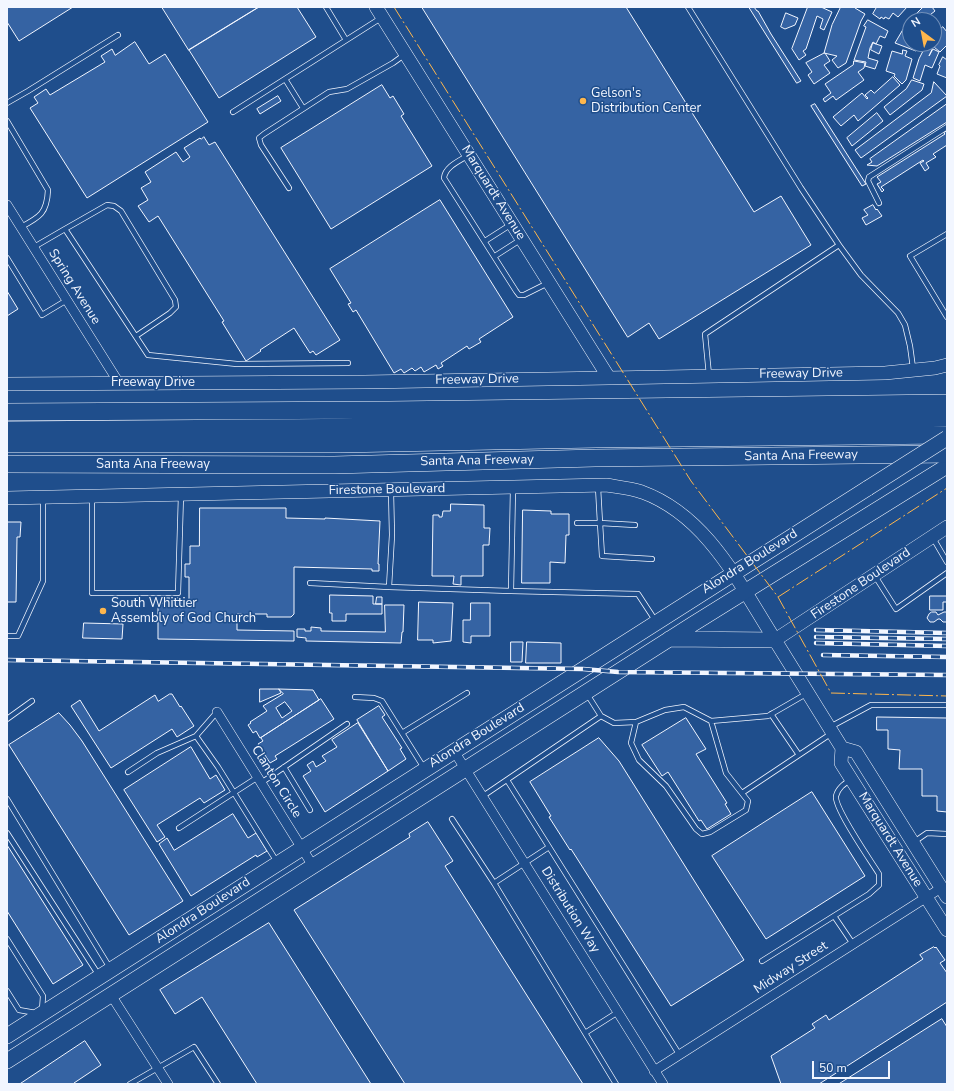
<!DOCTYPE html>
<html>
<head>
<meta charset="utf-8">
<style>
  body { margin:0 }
  #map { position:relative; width:954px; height:1091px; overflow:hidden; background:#1f4e8c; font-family:"Nunito Sans",sans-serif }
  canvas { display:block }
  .frame { position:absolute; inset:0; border:8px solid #f2f6ff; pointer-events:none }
  .north { position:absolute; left:902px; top:12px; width:40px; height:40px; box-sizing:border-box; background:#1f4e8c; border:1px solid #7391ba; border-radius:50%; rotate:328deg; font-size:11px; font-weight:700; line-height:16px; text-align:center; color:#f2f6ff }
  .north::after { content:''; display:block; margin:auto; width:14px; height:18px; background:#ffb74d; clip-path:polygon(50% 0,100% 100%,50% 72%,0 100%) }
  .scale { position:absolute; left:812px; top:1061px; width:78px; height:18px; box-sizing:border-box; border:2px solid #f2f6ff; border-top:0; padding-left:5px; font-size:12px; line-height:14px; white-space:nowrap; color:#f2f6ff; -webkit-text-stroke:3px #1f4e8c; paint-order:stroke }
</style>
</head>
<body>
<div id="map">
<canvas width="954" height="1091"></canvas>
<div class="frame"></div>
<div class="north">N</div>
<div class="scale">50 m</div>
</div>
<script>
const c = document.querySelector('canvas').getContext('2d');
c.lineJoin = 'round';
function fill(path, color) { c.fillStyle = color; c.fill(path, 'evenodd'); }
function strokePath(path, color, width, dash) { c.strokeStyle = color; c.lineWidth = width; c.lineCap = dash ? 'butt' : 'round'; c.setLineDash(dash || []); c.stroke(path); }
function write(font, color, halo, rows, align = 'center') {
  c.font = font + ' "Nunito Sans",sans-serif'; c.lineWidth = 3; c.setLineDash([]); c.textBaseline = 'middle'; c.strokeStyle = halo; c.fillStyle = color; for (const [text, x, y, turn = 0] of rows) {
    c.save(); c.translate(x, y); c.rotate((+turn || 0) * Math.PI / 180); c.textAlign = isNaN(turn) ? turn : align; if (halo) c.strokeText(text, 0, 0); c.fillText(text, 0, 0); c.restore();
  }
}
const building = new Path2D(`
  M7,7H73L19,41L7,22Z
  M162,7H259L189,50Z
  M259,7H297L316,37L219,98L189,50Z
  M422,7H626L754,212L781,196L811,245L659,339L649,323L628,337Z
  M749,7H754L757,11H758L771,34L801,81L797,83Z
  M808,7H821L832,12L824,30L820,28L823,19L817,16L806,49L803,51L806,55L799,60L792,49Z
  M841,7H855V8L865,14L861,21L846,63L838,68L832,60L837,56L824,53L832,25Z
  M877,7H907L898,17L893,13L889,19L885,17L884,19L881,17L880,19L873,14Z
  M921,7H932L935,11L926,18L928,20H910L922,8Z
  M786,13L798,18L795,25L785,29L781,27Z
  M868,20L888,31L885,38L880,36L876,44L873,42L870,48L868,58L878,61L875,69L865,66L866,62L854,60L866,27L864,26Z
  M910,20V44H919L916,51L895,43L905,26Z
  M943,27L947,32V45L940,52L934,47L935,45L934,44V35Z
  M135,42L149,64L165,54L208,122L87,198L30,108L38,103L34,97L46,89L50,95L105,62L101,56L112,49L115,55Z
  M873,43L882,46L879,54L871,50Z
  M927,44L934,45L929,56L933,49L939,52L932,68L925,65L920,81L913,78L919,59Z
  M903,50L907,51L905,56L912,59L906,80L902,84L894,76L895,74L886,71L892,51L902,54Z
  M825,53L830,61L824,65L830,73L814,84L808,75L812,72L806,63Z
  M943,57L947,60V78L937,74L940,66L939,65Z
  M854,61L865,63L864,68L858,72L864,80L836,100L833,96L825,102L823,99L831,93L825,84L853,65Z
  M893,77L900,85L858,121L854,115L841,126L833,117L862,93L867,99L868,98L865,95L871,90L874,93Z
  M912,80L924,84L922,90L890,115L884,107L906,89Z
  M934,82L947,96L861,158L855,150L931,93Z
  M382,85L390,98L393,96L404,114L401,116L432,166L331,229L281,148Z
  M278,96L281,101L260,114L257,109Z
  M815,104L866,184L862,186L811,106Z
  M947,104V122L877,166L867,165L872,162L870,159Z
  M877,113L883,121L852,146L847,138Z
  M947,131V145L933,154L936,157L926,163L929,168L925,171L920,163L924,161L923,160L881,187L884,190L882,192L877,184L881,182L877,177L945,134L944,133Z
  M204,137L209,145L215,142L340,340L316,355L313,351L310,353L294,328L260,350L261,351L246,361L222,322L224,321L158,216L149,222L138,206L148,200L141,188L151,182L145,172L176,152L183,162L190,157L184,148L200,138L201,139Z
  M440,200L513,317L479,339L481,342L469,349L467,346L441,363L443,366L438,369L436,365L424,372L421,367L415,371L412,368L404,373L401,369L394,373L356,310L353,312L348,304L351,303L330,269Z
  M873,205L876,210L877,209L882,216L866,225L862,218L868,215L864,210Z
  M7,291L18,309L7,316Z
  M451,504L484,505V528H490L489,545H483V576H461V585L453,584L454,576H432L433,515H439V517H442L443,511H450Z
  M200,508H286V518L325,519V518L380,521L378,564H379V571H372V569L294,567V614L291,617H267V614H255V617H242V614H237V630L294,631V641L158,639V603H166V598H180V603H189V577H185V564H190V546H199Z
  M523,510L551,511V514H569V535H566L565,563L550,562V583H522Z
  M7,522H21L20,537H17L16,602H7Z
  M330,595L373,596V604H382V614H346V621H332V613H330Z
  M930,596H947V602H943V610H930Z
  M377,597H382V604H376Z
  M419,602L453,603L451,641L433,643V640H418Z
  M471,603H490V636H471V643L463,642V620H470Z
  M385,605H404L403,632H402L401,643L306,641V638L297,637V629H305V631H311V627L321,628V631L385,632Z
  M932,612H936L938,615L944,612H947V622H943L940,619H938L934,622H930L927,618L929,614Z
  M84,623L123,624L122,639L83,638Z
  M511,642H523L522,662H511Z
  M527,642L561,643V663H526Z
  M260,689H279L281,693L260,702Z
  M279,689L313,690L319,700L260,738L256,731L253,733L248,725L251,723L250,722L267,711L263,706L283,694ZM285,702L292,711L282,718L276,708Z
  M170,694H172L180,707L181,706L194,726L177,737L172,729L111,768L71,706L80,700L99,731L155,695L158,701Z
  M321,699L334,719L275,756L277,759L270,763L258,744L263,741L261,738Z
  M379,706L385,715L382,717L402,748L400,749L406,759L388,771L357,720Z
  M59,713L70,725L82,741L183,901L129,935L9,745Z
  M877,717L947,718V812L937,811V796H922V769H899L900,750L888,749V730H877Z
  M686,718L706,749L696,754L727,803L725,804L731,814L707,829L701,820L699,821L668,772L662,776L642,745Z
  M358,723L388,771L325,812L303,776L311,771L307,765L313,761L316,767L326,761L322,756L337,747L332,740Z
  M599,738L619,761L744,960L671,1006L571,849L570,850L549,817L551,816L530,782Z
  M191,747L210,779L216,775L225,790L204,803L200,798L157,825L165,837L157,842L124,790Z
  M812,792L865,876L766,939L712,856Z
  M233,814L248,838L256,833L267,851L257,857L256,855L191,896L159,844L167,838L174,850Z
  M428,822L453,861L445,866L583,1084H405L294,910L410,837L409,834Z
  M7,845L83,965L53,984L7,911Z
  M269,923L371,1084H257L202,997L175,1014L160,990Z
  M934,947L935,948L936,947L945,960L940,963L947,973V1002L819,1084H781L771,1056L815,1028L812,1024L826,1015L829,1020L923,959L920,955Z
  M942,1019L947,1027V1084H839Z
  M85,1041L101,1065L74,1083L75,1084H20Z`);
fill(building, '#3563a3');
strokePath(building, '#f2f6ff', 1);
const lane = new Path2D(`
  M326,7L346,40
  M688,7L801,188L839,245L861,275L898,313L905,325L910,346L913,368
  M285,79L303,108
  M7,103L28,91L118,35
  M233,112L381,18
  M7,121L48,190C47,213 40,217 21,227
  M467,156C459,161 445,167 444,178L516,291L519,295H524L548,283
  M289,188L261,145L259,138L264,134L329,92L347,89L393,63L404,55
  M879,203L868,181L869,177L947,127
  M65,229L107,205L114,206L121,211L175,300L176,307L170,313L136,336
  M947,234L910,256L947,317
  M485,241L510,225
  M34,247L65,229L148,355L237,364L348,363
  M495,256L520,240
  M7,258L42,315L67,300
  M709,375L705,334L839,245
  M598,487L600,523L635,525
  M92,498V593H178L181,495
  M577,523H600L602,556L652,559
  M933,538L947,562
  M875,576L896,609L947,573
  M310,583L389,587L511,591L513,488
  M389,587L392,535L391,492
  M511,591L638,594L655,620
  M7,636H18L43,581V498
  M587,694L601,716L614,723L636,722L665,710L684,707L711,721L768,716L806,694
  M355,697L374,698L382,701L424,768
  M771,714L799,755
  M7,719L32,701
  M636,722L631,743L639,760L666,786L696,829L702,834L710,832L746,810L748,801L726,773L711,721
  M830,727L871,705H947
  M402,733L467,693
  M196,736L218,767L277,862
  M284,767L310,810
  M128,772L157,753L196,736L217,712
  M507,780L679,1054
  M261,783L347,724
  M742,793L832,733
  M483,796L601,716
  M7,799L110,968
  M452,819L494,883L549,847
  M179,828L258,777
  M7,833L98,974
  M914,842L927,833L947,834
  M494,883L616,1084
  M834,916L853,944
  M7,939L43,996L42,1010
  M762,961L869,894L879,885V874C871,861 834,808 836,796C838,788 844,784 850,780
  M7,991L19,1010L36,1013
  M585,1033L618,1012
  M130,1084L194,1047L218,1084`);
const street = new Path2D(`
  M7,205L119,383
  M217,712L313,866
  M454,751L663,1084
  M111,995L168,1084
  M654,1071L941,888`);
const secondary = new Path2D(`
  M376,7L609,378
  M7,384L364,382L609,378L885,373L935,368L947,365
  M7,498L606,485C618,487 630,488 642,492C705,515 737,579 770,632C794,671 818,710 842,748L841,763L947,930
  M775,640L947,527
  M842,748L856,752L947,897`);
const primary = new Path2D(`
  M669,639L775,640
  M7,1036L868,488
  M7,1061L693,624L947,466`);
const highway = new Path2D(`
  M7,412L389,410L947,403
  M7,430L388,427L947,418
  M7,444H340L596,439L947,435
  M7,464L334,465L595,458L947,454`);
strokePath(lane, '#f2f6ff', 6);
strokePath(street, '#f2f6ff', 10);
strokePath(secondary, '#f2f6ff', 14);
strokePath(primary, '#f2f6ff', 16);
strokePath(highway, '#f2f6ff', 18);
strokePath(lane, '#1f4e8c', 4.5);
strokePath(street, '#1f4e8c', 9);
strokePath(secondary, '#1f4e8c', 13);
strokePath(primary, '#1f4e8c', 15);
strokePath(highway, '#1f4e8c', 17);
const rail = new Path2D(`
  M816,630L947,633
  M816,637L947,639
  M816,643L947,646
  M823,655L947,657
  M7,660L583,669L618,672L947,675`);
strokePath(rail, '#f2f6ff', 4.5);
strokePath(rail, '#1f4e8c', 3, [9]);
const primaryBridge = new Path2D(`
  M868,488L947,438`);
strokePath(primaryBridge, '#f2f6ff', 16, []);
strokePath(primaryBridge, '#1f4e8c', 15);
strokePath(new Path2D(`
  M394,7L691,481L778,597L831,693L947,696
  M778,597L947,488`), '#ffb74d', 1, [14, 3, 2, 3]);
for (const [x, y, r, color] of [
  [583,101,4,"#ffb74d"],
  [103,611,4,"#ffb74d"]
]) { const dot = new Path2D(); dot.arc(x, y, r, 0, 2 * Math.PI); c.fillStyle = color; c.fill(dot); strokePath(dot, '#1f4e8c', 1.5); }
write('13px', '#f2f6ff', '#1f4e8c', [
  ["Gelson's",591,94],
  ["Distribution Center",591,109],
  ["South Whittier",111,604],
  ["Assembly of God Church",111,619]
], 'left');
write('13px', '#f2f6ff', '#1f4e8c', [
  ["Marquardt Avenue",493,193,58],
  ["Spring Avenue",74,287,58],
  ["Freeway Drive",801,374,-1],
  ["Freeway Drive",477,380,-1],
  ["Freeway Drive",153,383],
  ["Santa Ana Freeway",801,456,-1],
  ["Santa Ana Freeway",477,461,-1],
  ["Santa Ana Freeway",153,465],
  ["Firestone Boulevard",387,490,-1],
  ["Alondra Boulevard",750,562,-32],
  ["Firestone Boulevard",861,584,-34],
  ["Alondra Boulevard",477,736,-32],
  ["Clanton Circle",276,782,58],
  ["Marquardt Avenue",890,840,58],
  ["Distribution Way",570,910,58],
  ["Alondra Boulevard",203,911,-33],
  ["Midway Street",791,968,-33]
]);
</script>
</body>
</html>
